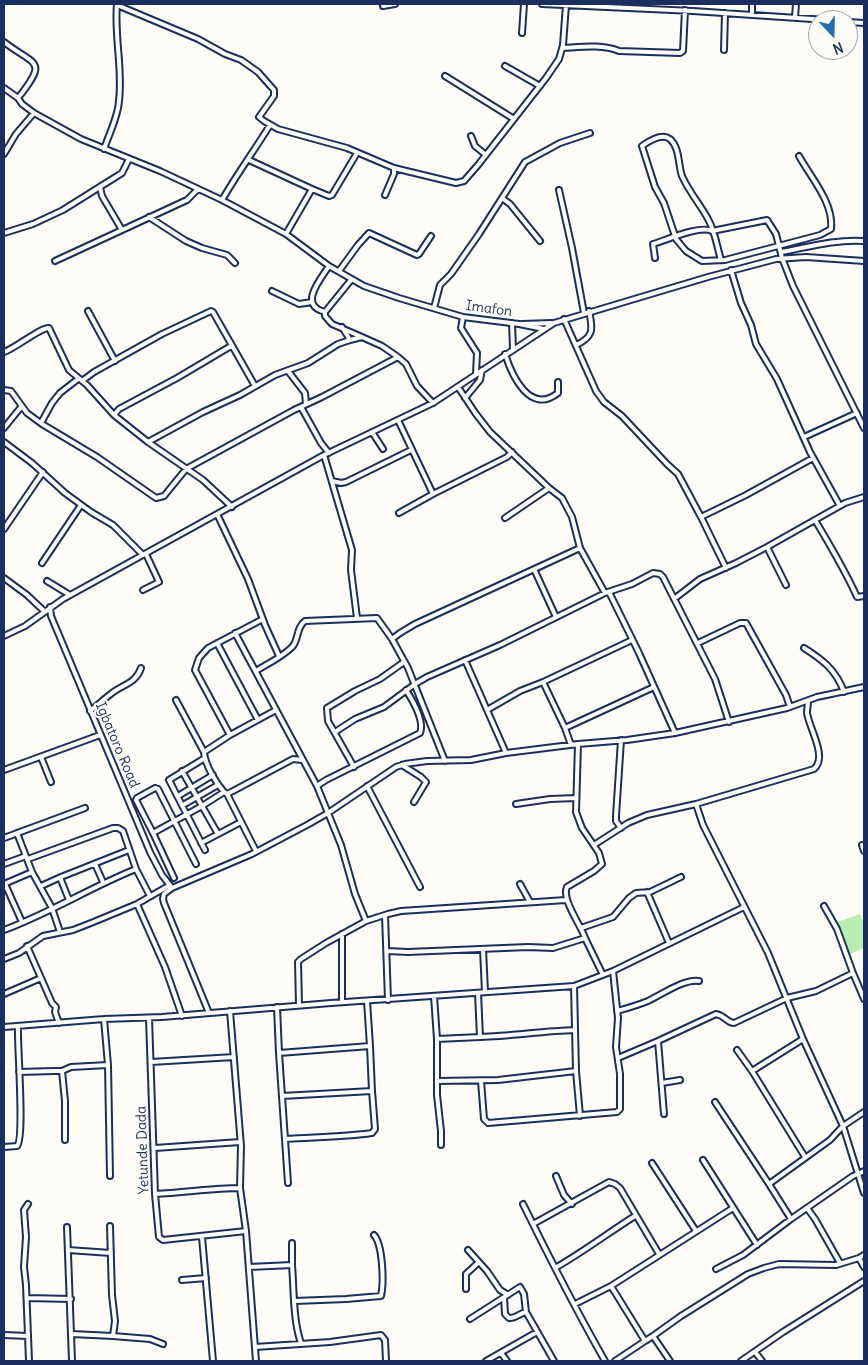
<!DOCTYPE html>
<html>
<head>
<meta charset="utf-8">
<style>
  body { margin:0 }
  #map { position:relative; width:868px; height:1365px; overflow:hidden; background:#fdfcf7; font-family:Delius,sans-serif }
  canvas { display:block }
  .frame { position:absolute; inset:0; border:5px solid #1b2f5e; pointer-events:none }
  .north { position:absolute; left:808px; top:10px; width:50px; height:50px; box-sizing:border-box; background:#fdfcf7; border:1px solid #a3aaba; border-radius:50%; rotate:159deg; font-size:14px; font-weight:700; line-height:20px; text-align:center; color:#1b2f5e }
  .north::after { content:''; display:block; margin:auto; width:18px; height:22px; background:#1f6fb2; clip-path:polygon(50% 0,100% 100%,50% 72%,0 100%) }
</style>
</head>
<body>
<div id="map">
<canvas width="868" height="1365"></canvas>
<div class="frame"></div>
<div class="north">N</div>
</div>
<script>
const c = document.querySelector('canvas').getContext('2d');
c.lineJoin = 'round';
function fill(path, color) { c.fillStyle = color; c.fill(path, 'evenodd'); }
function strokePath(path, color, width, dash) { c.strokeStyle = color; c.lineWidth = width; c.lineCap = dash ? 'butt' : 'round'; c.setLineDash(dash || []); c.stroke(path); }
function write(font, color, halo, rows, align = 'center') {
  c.font = font + ' Delius,sans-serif'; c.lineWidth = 4; c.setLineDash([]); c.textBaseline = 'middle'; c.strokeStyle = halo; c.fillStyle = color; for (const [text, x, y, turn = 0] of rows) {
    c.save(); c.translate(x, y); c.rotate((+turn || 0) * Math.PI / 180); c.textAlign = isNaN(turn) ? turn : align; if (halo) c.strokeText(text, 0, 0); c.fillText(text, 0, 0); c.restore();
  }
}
fill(new Path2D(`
  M860,914L864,924V948L850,954L835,923Z`), '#b7edaf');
const minor = new Path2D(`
  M542,4L693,11L827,20
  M117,5L198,39L225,54L241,60L258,72L274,90V96L259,117L264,121L278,129L347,148L394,168L456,183L464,181L478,165L546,78L559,59L563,45L566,5
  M383,6L395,4
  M752,14V4
  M795,17L796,4
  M848,22L864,23
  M522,33L524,4
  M4,42C35,66 49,59 18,98
  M563,48C581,47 602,44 619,51L680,53L683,51L685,10
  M724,50L725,13
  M505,66L540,86
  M445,76L514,119
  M4,88L18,98L22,104L34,113L81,139L160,171L222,200L286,234L329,266L364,286L399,298L463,317L519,324L544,329
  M471,136L475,146L486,155
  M104,149C109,134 118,117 119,101C123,69 114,36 117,4
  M4,154L16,134L34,113
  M249,160L312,189L329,196L332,195L357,153
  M100,187L102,196L122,230
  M559,190L572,248L584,313
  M385,195L394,174V168
  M502,198L510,204L540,241
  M222,200C237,174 254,151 270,125
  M149,217L186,241L202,248L227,255L235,263
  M4,233L33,224L63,210L122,173L129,159
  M286,234L312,189
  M781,252C808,247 836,239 864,241
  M655,258L653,244C667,240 699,225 712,231L767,220L776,234L782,258L793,286L864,428
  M721,260C717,247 715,231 708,219C700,204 689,192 682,176C678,165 680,148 670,139C662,133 649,141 642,146L655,187L664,203L676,239L686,251L702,261L725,260L820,235L831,229C834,203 811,178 799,156
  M55,261L187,200L198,189
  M731,270L741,303L751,325L756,344L777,379L810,452L840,506
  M339,271L358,245L369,233L417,255L419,254L431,236
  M351,280L325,312V316L332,324L362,337
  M272,291L299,304L312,302
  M434,308L440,285L451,274L479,234L525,162L560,143L590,133
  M88,311L115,361
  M325,312C298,305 320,280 329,266
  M463,317L461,328L477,353L476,374
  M564,319L596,391L604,402L622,416L667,464L678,474L701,517L746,495L813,458
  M512,323L513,349
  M522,324L552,323
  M342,327L350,340
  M576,345C594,337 593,329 589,311
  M4,352C16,348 41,327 49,328L69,370L87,385L114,415L148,442L203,480L232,507
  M505,354C512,376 530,415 558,393V382
  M288,371L305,393L306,404
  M82,381L94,372L162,334L211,311L213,312L255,386
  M458,387L476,414L490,432L549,488L562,498L572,517L580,548
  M4,390L11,391L27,413L42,424L97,457L156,498L164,496L186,469L294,410L322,397L398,357L406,364L417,386L433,403
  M465,398L480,380L482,370
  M301,407L321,443L329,453
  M114,415L119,409L177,378L231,346
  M398,420L433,494
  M41,423L52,403L60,393L78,379
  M4,428L21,407
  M372,432L383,449
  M804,437L857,413
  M4,442L32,463L65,493L91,512L113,525L143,555
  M148,442L203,412L240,395L275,375L308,363L338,344L350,340L362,337L382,346L398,357
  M324,455L352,550L351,570L357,618
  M332,481L341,483L346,482L411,450
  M399,513L433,494L507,457L512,452
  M217,514L248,579L265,625L279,656
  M701,517L726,568
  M505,518L549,488
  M815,520C830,545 845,570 857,597L864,596
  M4,529L43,472
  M42,563L81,505
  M534,569L556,617
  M4,578L27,595L44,611
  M47,581L70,595
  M786,585L767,547L845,503L864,497
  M143,590L159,582L146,554
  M609,592L639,653L675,733
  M674,599L700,579L736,563L767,547
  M50,607L51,616L150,852L162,875L172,888
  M235,633L317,786L341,845L355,894L366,921
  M4,636L25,626L63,599L324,455L433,403L554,323L708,277L776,259L806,257L864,261
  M392,639L400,633L415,624L580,548L605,593
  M217,643L258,720
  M698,643L740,623H746L786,695L790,707
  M804,648C823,660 836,670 844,692
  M465,660L506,753
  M256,671C267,664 284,656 293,646C299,638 296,628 305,621L377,618L392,639L408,668L445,761
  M543,682L565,728L571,745
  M176,700L204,752
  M487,710L520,691L543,682L632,640
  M90,711C98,705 104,699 112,693C124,684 136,683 141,668
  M565,728L654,687
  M335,732L355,719L384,707L415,684L427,677L500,645L605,593L632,584L653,573L660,574L663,577L715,679L729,722
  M230,735L195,670L199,658L208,648L263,619
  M41,757L51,782
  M205,758L169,780L205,850
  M402,765L421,777L426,782L414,802
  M354,767L328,721L327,708L355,691L380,679L404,662
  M4,770L100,735
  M182,771L218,834
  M317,786L326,780L420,733C425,721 413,701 406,690
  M367,786L420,887
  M224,792C216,783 205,765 204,752L230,735L276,710
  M227,794L256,851
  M178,796L213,775
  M516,804L550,799L576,798
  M696,804L703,825L768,953L803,1039L843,1126L864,1112
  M183,805L218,785
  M621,828L616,821V816L621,740
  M153,833L202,806L224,792L227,794L233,791L293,759L302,760
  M4,838L85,808
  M201,843L241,822
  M594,845L628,823L647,815L696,804L814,769C828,757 809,728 807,713C807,709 808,705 808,701
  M862,845L864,851
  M28,859L113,828H118L123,831L136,869L150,896
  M4,864L26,856
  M95,864L103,882
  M32,872L52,908L60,932
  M174,878L153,833L136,800L137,798L155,788L158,789L196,864
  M4,884L32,872L17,833
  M5,884L22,922
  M520,884L530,902
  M41,886L61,877
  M647,892L669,943
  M69,900L61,880V877L129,850
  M137,904L165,967L182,1016
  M385,915L388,1000
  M581,928L613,917L629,898L636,893L650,892L681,877
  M4,930C50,913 91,887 136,869
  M585,938L603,975
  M27,946L52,1003L56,1007L55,1012L59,1023
  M483,949L485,992
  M387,951L408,952L528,947L553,948L585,938C581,925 561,899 567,887L594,871L602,864L599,853L582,828L576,812L578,744
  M4,959L19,953L43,936L73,930L91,923L137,904L170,885
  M853,973L864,999
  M574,986L576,1071L580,1116
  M478,993L480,1037C512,1036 543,1031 575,1030
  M4,994L41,978
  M434,996L437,1039L480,1037
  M342,1002V934
  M299,1005L298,962L301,959L326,943L366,921L388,914L401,911L566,900
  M277,1007L279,1053L370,1046L367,1001
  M230,1011L241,1146L240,1188L246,1231L256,1361
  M617,1011C628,1008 638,1005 648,1001C663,994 683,979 699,981
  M209,1013L164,903L163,899L164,894L172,888L252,854L307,825L328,813L396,767L405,764L427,761L471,760L506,753L578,744L627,740L675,733L787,708L817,697L864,687
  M149,1018L155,1194L159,1237L163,1240L246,1231
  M104,1019L108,1065L110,1176
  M4,1027L104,1019L162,1017L331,1003L574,986L613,971L744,907
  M437,1039V1095L441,1131V1145
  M737,1050L752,1071L805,1157
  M279,1053L288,1183
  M618,1058L658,1041
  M151,1062L234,1057
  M62,1071L65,1101V1140
  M752,1071L803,1039
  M19,1072L54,1071H62L71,1067L108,1065
  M438,1081L498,1080L576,1071
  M481,1081L484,1119L488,1123L617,1112L620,1109V1074L616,1047L618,1018L613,971
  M662,1083L680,1080
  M282,1096L372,1091L370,1046
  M715,1102L769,1184
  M664,1114L658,1041L716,1014C726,1016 727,1023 734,1023L787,998L816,991L853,973L837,929L824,906
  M285,1139C314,1137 343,1137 372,1133L375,1129L372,1091
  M4,1147L17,1146C25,1138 17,1045 18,1026
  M155,1148L240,1142
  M703,1160L757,1245
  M652,1163L696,1231
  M556,1176L564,1195L572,1204
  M155,1194C184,1193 211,1188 240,1188
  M28,1204L24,1210L26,1237L24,1267L26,1285L29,1361
  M523,1204C549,1257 576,1310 605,1361
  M807,1208L815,1219L840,1263
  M791,1219L769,1184L830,1140L843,1126L858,1174L864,1171
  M533,1224L609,1182L615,1184L620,1188L659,1254
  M67,1227L72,1361
  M202,1237L213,1361
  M292,1243V1265
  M68,1250L111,1253
  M468,1250L487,1271L500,1290L508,1295
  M864,1255L859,1258L864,1267
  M249,1267L292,1265C294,1289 293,1321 301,1343
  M555,1268C583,1252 608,1233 635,1216
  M716,1269L743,1255L791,1219L853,1176L858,1174L864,1193
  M182,1280L206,1278
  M611,1286L733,1208
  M466,1289V1274L479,1262
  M27,1298L71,1299
  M504,1298L505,1314L509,1318C515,1319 520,1313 526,1312
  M295,1301L346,1299L381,1296C384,1283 383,1245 374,1235
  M575,1304L611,1286L645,1341L615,1361
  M470,1319L520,1287L524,1294L526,1312L554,1361
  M72,1334L113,1336L115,1321L112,1295L110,1226
  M4,1335L28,1336
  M113,1336L150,1339L163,1344
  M653,1336L681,1316L748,1274L764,1268L779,1264L836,1265L859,1258
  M645,1341L653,1336L670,1361
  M255,1347L330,1342L381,1335L385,1340L386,1361
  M755,1352L762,1361
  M501,1353L507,1361
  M486,1361L537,1332
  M741,1361L783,1332L864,1281`);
strokePath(minor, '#1b2f5e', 8);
strokePath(minor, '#fdfcf7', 4);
write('14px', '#1b2f5e', '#fdfcf7', [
  ["Imafon",489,309,8],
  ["Igbatoro Road",117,745,67],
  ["Yetunde Dada",143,1150,-92]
]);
</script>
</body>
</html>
